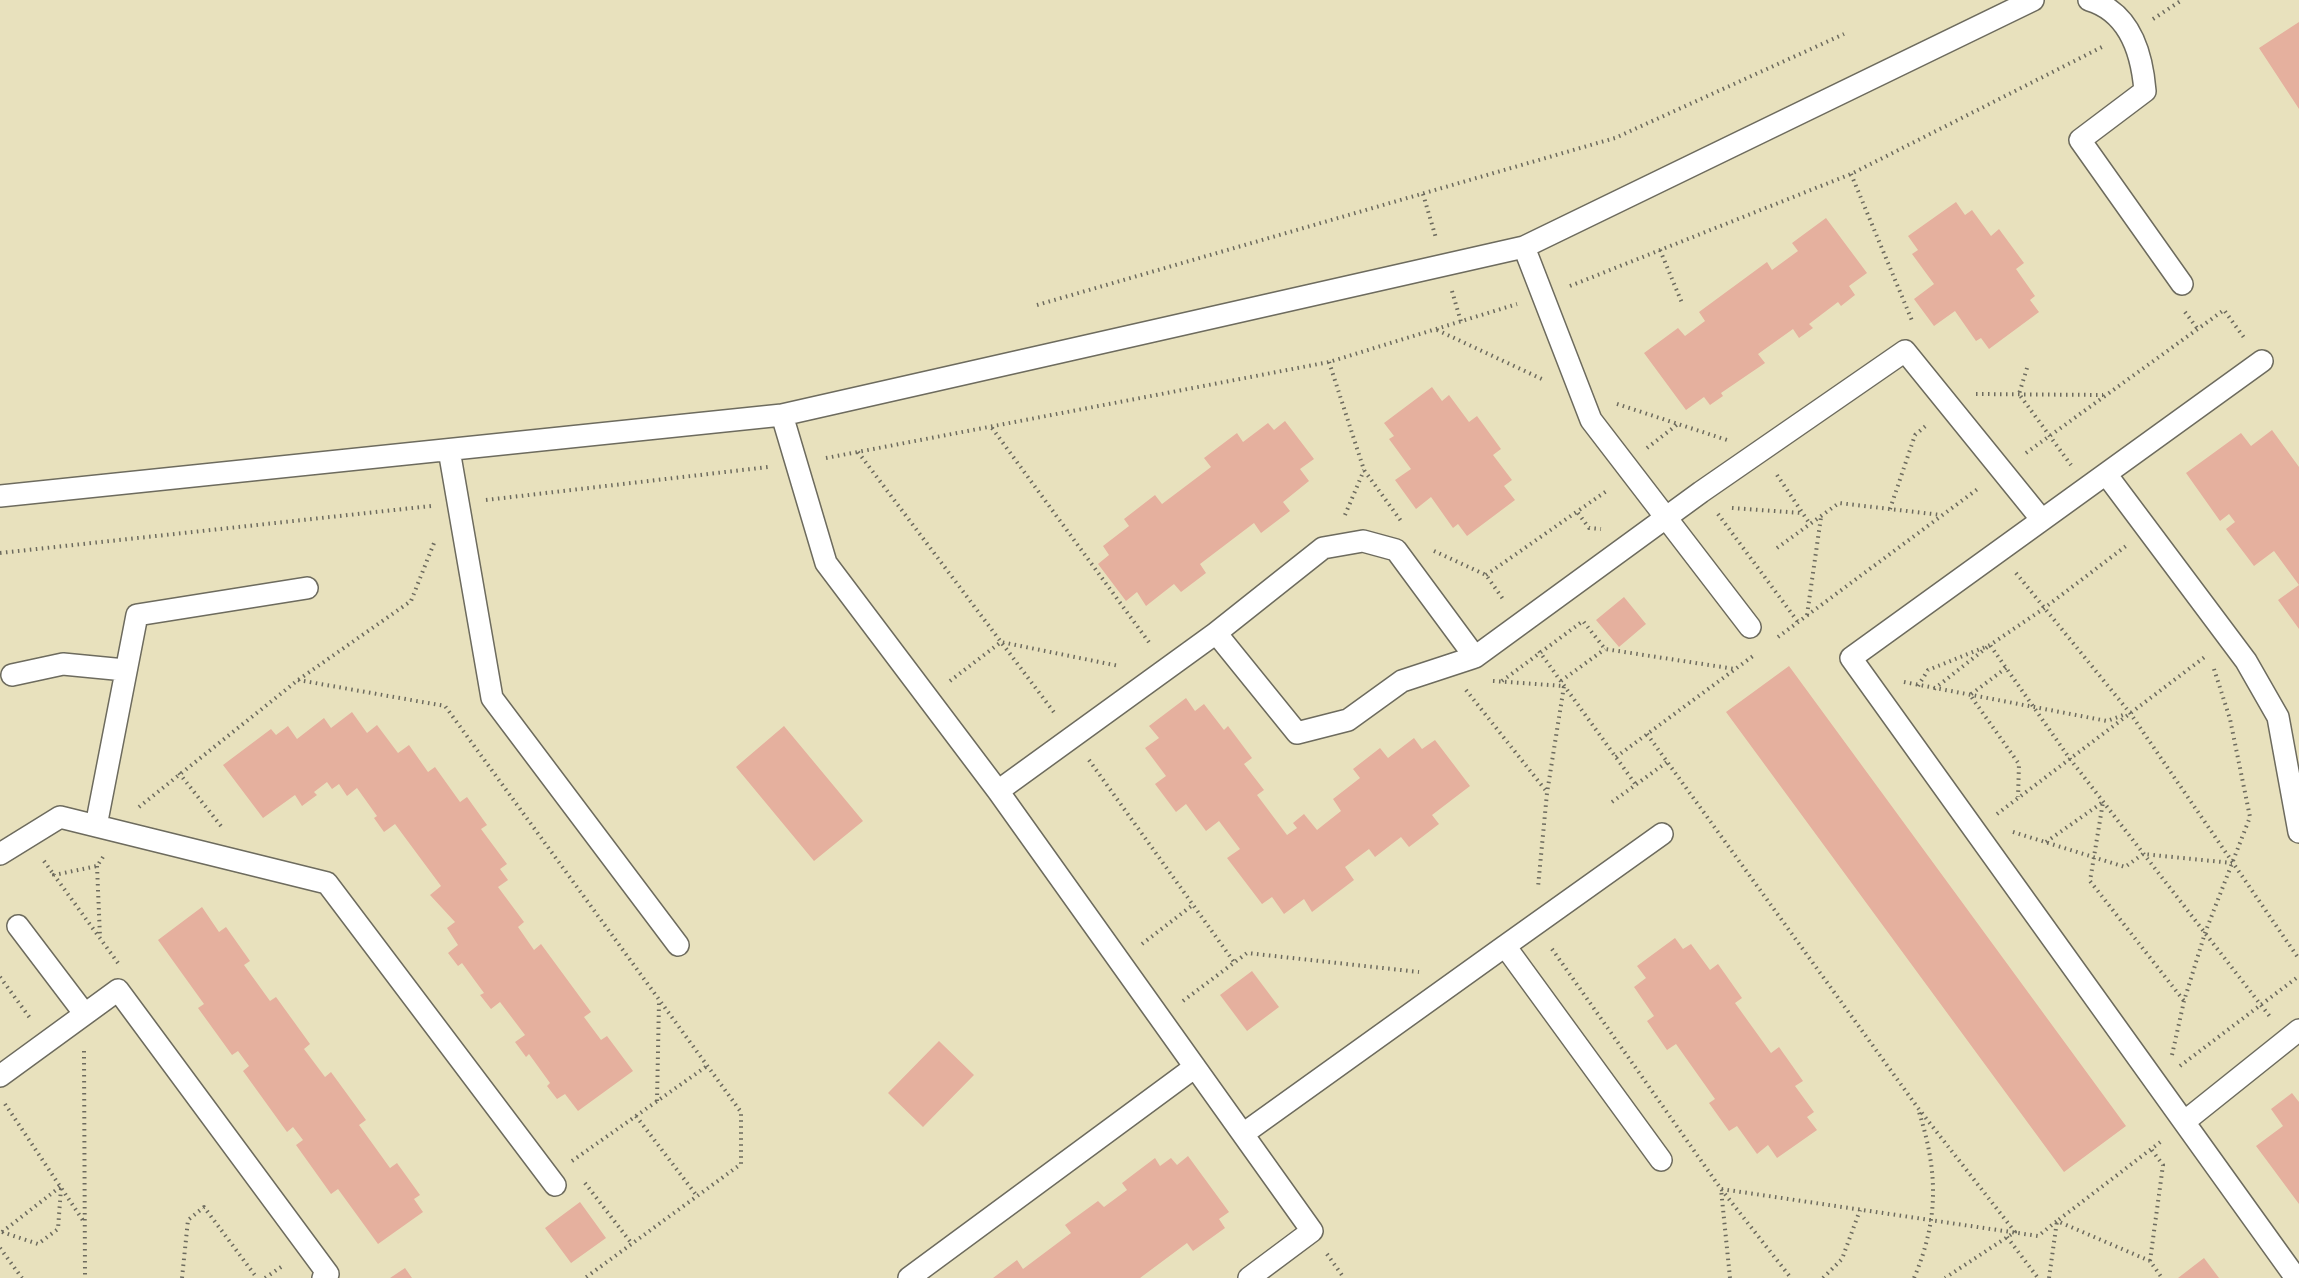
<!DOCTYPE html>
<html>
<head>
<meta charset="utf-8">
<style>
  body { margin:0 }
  canvas { display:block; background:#e8e1bd }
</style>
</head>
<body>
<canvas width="2299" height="1278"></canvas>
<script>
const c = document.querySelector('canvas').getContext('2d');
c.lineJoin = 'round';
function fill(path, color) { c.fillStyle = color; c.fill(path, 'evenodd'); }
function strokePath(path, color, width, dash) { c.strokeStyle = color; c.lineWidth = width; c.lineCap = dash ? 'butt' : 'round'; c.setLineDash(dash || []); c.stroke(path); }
fill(new Path2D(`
  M2299,22V109L2259,48Z
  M1956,202L1965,215L1972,210L1991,236L1999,229L2024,263L2016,269L2035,296L2030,300L2039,312L1989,349L1981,338L1976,341L1955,311L1934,326L1914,299L1934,284L1912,254L1918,250L1908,236Z
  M1826,218L1867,273L1849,286L1855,295L1841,306L1838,302L1809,324L1813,328L1799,338L1793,329L1758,354L1765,363L1721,393L1723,396L1710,405L1704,397L1686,410L1644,353L1678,328L1685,336L1705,321L1699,312L1767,262L1772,270L1798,251L1792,243Z
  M1432,387L1442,401L1449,395L1469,422L1477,416L1501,449L1493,455L1512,480L1504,486L1515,500L1467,536L1458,524L1453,528L1431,497L1416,509L1395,480L1411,469L1389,439L1394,436L1384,423Z
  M1285,421L1314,459L1300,469L1309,481L1283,502L1290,511L1261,533L1254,523L1200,564L1206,573L1181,592L1174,584L1146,606L1137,592L1126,601L1098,564L1109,555L1103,546L1129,526L1124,519L1155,495L1162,504L1211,467L1204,458L1237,433L1243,442L1268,423L1274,430Z
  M2272,430L2299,467V629L2278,600L2299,585L2274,551L2254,566L2226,529L2235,522L2229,514L2220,521L2186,473L2241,433L2251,446Z
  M1624,597L1646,624L1619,647L1596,620Z
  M1789,666L2126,1126L2064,1172L1726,712Z
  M1186,698L1195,711L1204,704L1224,730L1228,726L1252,758L1244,764L1264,790L1257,795L1287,835L1297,828L1293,823L1304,814L1317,830L1341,811L1333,799L1360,778L1353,769L1380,748L1388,758L1414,738L1422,749L1435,740L1470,786L1432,815L1439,824L1409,847L1401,837L1375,857L1369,849L1345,867L1354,880L1312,912L1304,899L1284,914L1272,897L1262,904L1227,858L1240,849L1219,821L1206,831L1186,804L1176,812L1155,784L1166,776L1145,748L1159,738L1149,726Z
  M352,712L367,733L377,725L398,753L409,745L428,772L435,767L460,802L467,797L487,825L481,829L507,864L500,869L508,880L498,887L524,922L518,927L534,950L541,944L591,1012L584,1017L601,1040L607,1036L633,1071L578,1111L565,1094L557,1099L547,1086L550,1083L529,1054L526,1057L515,1042L525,1035L500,1002L491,1009L480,995L484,993L462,963L458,966L448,953L458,945L447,928L455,922L430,895L441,886L395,824L384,832L374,818L377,816L357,788L347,796L339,784L332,789L327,782L314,792L317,795L302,806L295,795L263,818L223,765L271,729L276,735L288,726L297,739L324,718L331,728Z
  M784,726L863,821L814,861L736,767Z
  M202,907L219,932L226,927L250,961L244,965L270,1001L276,997L310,1044L304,1049L325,1077L331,1072L366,1120L359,1125L390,1168L397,1163L420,1195L414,1199L423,1212L378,1244L338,1189L331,1194L296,1145L303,1140L293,1127L287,1132L243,1071L249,1066L238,1051L232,1055L198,1008L204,1004L158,940Z
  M1675,938L1683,949L1691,944L1710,970L1718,964L1742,998L1735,1003L1771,1053L1779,1047L1803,1081L1795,1086L1814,1112L1807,1117L1817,1130L1777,1158L1768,1145L1757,1154L1737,1126L1729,1131L1709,1103L1715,1099L1676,1044L1667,1050L1647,1021L1654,1016L1634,987L1646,978L1637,966Z
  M1252,971L1279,1007L1247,1031L1220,995Z
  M939,1041L974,1075L923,1127L888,1093Z
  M2292,1093L2299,1102V1204L2256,1146L2283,1126L2271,1109Z
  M1188,1156L1229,1212L1219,1219L1225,1228L1193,1251L1187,1243L1140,1278H993L1017,1260L1023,1269L1071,1233L1065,1225L1098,1201L1104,1207L1127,1190L1122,1183L1155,1158L1160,1166L1171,1158L1177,1165Z
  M580,1202L606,1238L571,1263L545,1228Z
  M2204,1258L2219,1278H2178Z
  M405,1268L412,1278H390Z`), '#e5b09e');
const lane = new Path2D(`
  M2089,0C2130,12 2142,54 2145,91L2080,140L2182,284
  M1524,247L1591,420L1750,627
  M2262,361L1851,658L2296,1278
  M782,415L826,563L998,791L1312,1231L1249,1278
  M449,450L492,698L678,945
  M2106,474L2246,661L2278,717L2299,832
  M0,496L782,415L1524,247L2033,0
  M1216,633L1323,548L1363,541L1396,550L1475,657
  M12,675L63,664L125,670
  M998,791L1216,633L1297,733L1348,720L1402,681L1475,657L1701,492L1905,351L2042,520
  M96,826L137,615L307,588
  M0,854L60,817L327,883L555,1185
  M18,926L84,1013
  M1505,946L1662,834
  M0,1076L118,990L328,1274L323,1278
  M2184,1122L2299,1030
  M1243,1134L1505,946L1661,1160
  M909,1278L1195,1067`);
strokePath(lane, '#6d6b5e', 24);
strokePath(new Path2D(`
  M2153,19L2182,0
  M1851,174L1913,323
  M1423,194L1436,238
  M1660,250L1682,303
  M1570,286L1851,174L2104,46
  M1452,291L1461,322
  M1037,305L1615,138L1844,34
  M2185,312L2197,328
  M1437,330L1544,380
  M1329,362L1364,470L1401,521
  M2027,368L2019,394L2071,465
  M1976,394L2103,395
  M1617,404L1727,440
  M992,428L1151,645
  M1647,448L1678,424
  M858,452L1056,715
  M2026,453L2224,310L2245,339
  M826,458L1329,362L1517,304
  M1777,475L1810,524
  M486,500L768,467
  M1732,508L1802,513
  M1890,509L1915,435L1928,424
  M1578,513L1589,528L1601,529
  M1718,514L1798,622
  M1345,515L1364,470
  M1777,548L1839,503L1941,515
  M1434,551L1486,575L1503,599
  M0,553L431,506
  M2016,573L2130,713L2299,959
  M1486,575L1608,490
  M1807,615L1821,517
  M1778,637L1979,488
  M1539,651L1636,785
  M2006,668L1970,695L2019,764L2018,797
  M298,680L445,706L741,1112V1164L585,1278
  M950,681L1001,642L1119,666
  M1493,681L1564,686L1547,793L1538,887
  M1502,681L1583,621L1605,649L1735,669
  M1561,681L1605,649
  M1904,682L2107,721L2126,714
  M1918,686L1928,670L1990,645L2043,609L2126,546
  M1934,689L1990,645L2070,759L2271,1018
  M1466,690L1547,792
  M1647,734L1918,1108L2015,1232L1945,1278
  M1616,757L1753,656
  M1089,760L1234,962
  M179,773L221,826
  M1612,802L1667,762
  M139,807L298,680L411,601L434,543
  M1997,814L2206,656
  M2013,832L2125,867L2143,854L2232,863
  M2046,842L2103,802L2090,881L2184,1001
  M103,857L97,866L54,875L118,963
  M44,861L54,875
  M97,866L100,937
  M1142,944L1194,904
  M1552,949L1721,1189L1791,1278
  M0,977L30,1018
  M1183,1001L1247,953L1419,972
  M84,1051L85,1278
  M2172,1055L2184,1001L2205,933L2250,817L2230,719L2214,669
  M2180,1066L2299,976
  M657,1101L659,1001
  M5,1104L84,1222
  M636,1116L697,1196
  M572,1161L707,1066
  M585,1183L632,1244
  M2,1232L38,1244L58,1229L61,1188
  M2,1232L60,1187
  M2007,1237L2038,1278
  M0,1248L22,1278
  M1327,1254L1344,1278
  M2150,1261L2163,1165L2151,1149
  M182,1278L188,1220L204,1207L257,1278
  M265,1278L284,1265
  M1730,1278L1721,1189L2038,1236L2057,1221L2150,1261L2162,1278
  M1823,1278L1842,1259L1860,1210
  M1914,1278C1939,1219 1938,1172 1919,1112
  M2049,1278L2057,1221L2163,1140`), '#6d6b5e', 4, [1.5, 4.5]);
strokePath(lane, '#fff', 21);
</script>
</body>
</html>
